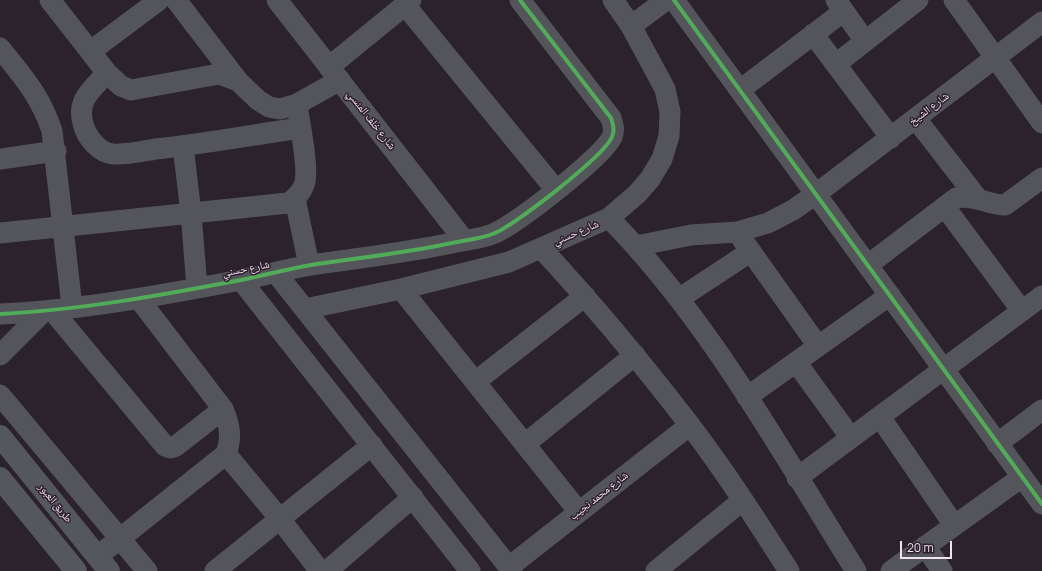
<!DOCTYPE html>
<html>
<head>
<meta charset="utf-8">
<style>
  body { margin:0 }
  #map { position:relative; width:1042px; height:571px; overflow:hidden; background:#2b222b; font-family:Manrope,sans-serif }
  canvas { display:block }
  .scale { position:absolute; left:900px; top:541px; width:52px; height:18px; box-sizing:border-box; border:2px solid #eee3ee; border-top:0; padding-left:5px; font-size:12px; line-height:14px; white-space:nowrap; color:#eee3ee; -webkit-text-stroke:3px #2f1e2f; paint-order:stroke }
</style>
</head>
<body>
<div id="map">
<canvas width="1042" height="571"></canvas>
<div class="scale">20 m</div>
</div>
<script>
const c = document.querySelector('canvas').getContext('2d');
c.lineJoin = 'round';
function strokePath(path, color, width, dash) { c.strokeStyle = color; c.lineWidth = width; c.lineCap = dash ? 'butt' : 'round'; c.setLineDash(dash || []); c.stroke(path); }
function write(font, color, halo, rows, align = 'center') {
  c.font = font + ' Manrope,"Noto Naskh Arabic",sans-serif'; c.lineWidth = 3; c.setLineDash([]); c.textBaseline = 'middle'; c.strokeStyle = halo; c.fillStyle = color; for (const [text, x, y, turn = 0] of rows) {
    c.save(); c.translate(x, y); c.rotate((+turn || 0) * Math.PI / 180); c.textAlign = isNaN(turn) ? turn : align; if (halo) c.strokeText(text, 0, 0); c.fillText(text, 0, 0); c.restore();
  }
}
strokePath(new Path2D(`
  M50,0L107,73L121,86L131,90L219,74L238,81L258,100L269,107L280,109L297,104L340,80
  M176,0L238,81
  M277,0L464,240
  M674,0L1042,504
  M836,0L865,41
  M954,0L1042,123
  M405,5L556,190
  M631,26L666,0
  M813,34L891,138
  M0,48C23,77 40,95 52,131L72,307
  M91,51L159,0
  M836,64L918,0
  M329,67L411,0
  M107,73C91,90 75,101 84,127C88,139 100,153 113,154C127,155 143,151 156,149C204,144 252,135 300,128
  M740,90L844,11
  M916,119L978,199
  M183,146L191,213L197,288
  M0,159L56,151
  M295,199L309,265
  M945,207L1022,311
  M609,218C710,321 780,450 856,571
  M737,232L818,346
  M0,233L288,203C295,199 301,193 304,185C310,171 299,121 297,104
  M636,246L691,235L737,232L768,223L793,210L816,194L1042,22
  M541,248C593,304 642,363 689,424C725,471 757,521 789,571
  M868,265L956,198C973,194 988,205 1005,205L1042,178
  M276,273L512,571
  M241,280L470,571
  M401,289L579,512
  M680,298L750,252
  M139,299L223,409C230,425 232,438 226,454L280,519L320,571
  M305,309L401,289L509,262L609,218L637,194L650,179L662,159L669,136L670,112L665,89L631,26L613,0
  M52,310L165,446L171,448L176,446L223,409
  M0,314C81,310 162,295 241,280C265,275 288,269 311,265C358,258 405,253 452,243C465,240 482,239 495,233C516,224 603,157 612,137C615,130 613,124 611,118L520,0
  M0,355L43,312
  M796,362L851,438
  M475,382L585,296
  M0,395L147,571
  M747,397L890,295
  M880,417L954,525
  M525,444L635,355
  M997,444L1042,410
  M797,478L1042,296
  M925,546L942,571
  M98,556L226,454
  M509,567L690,425
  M215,571L372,445
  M327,571L413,497
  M656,571L743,500
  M891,571L1022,477`), '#53555a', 21);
strokePath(new Path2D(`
  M0,436L109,571
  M0,478L76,571`), '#54575b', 22);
strokePath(new Path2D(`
  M674,0L1042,504
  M0,314C81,310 162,295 241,280C265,275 288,269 311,265C358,258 405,253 452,243C465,240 482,239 495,233C516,224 603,157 612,137C615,130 613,124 611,118L520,0`), '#51ab58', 4);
write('11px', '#eee3ee', '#2f1e2f', [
  ["شارع الشيخ",929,109,-37],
  ["شارع خلف المنسي",371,120,52],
  ["شارع حسني",576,233,-23],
  ["شارع حسني",246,269,-11],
  ["شارع محمد نجيب",599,496,-38],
  ["طريق العبور",55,503,51]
]);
</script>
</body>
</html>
